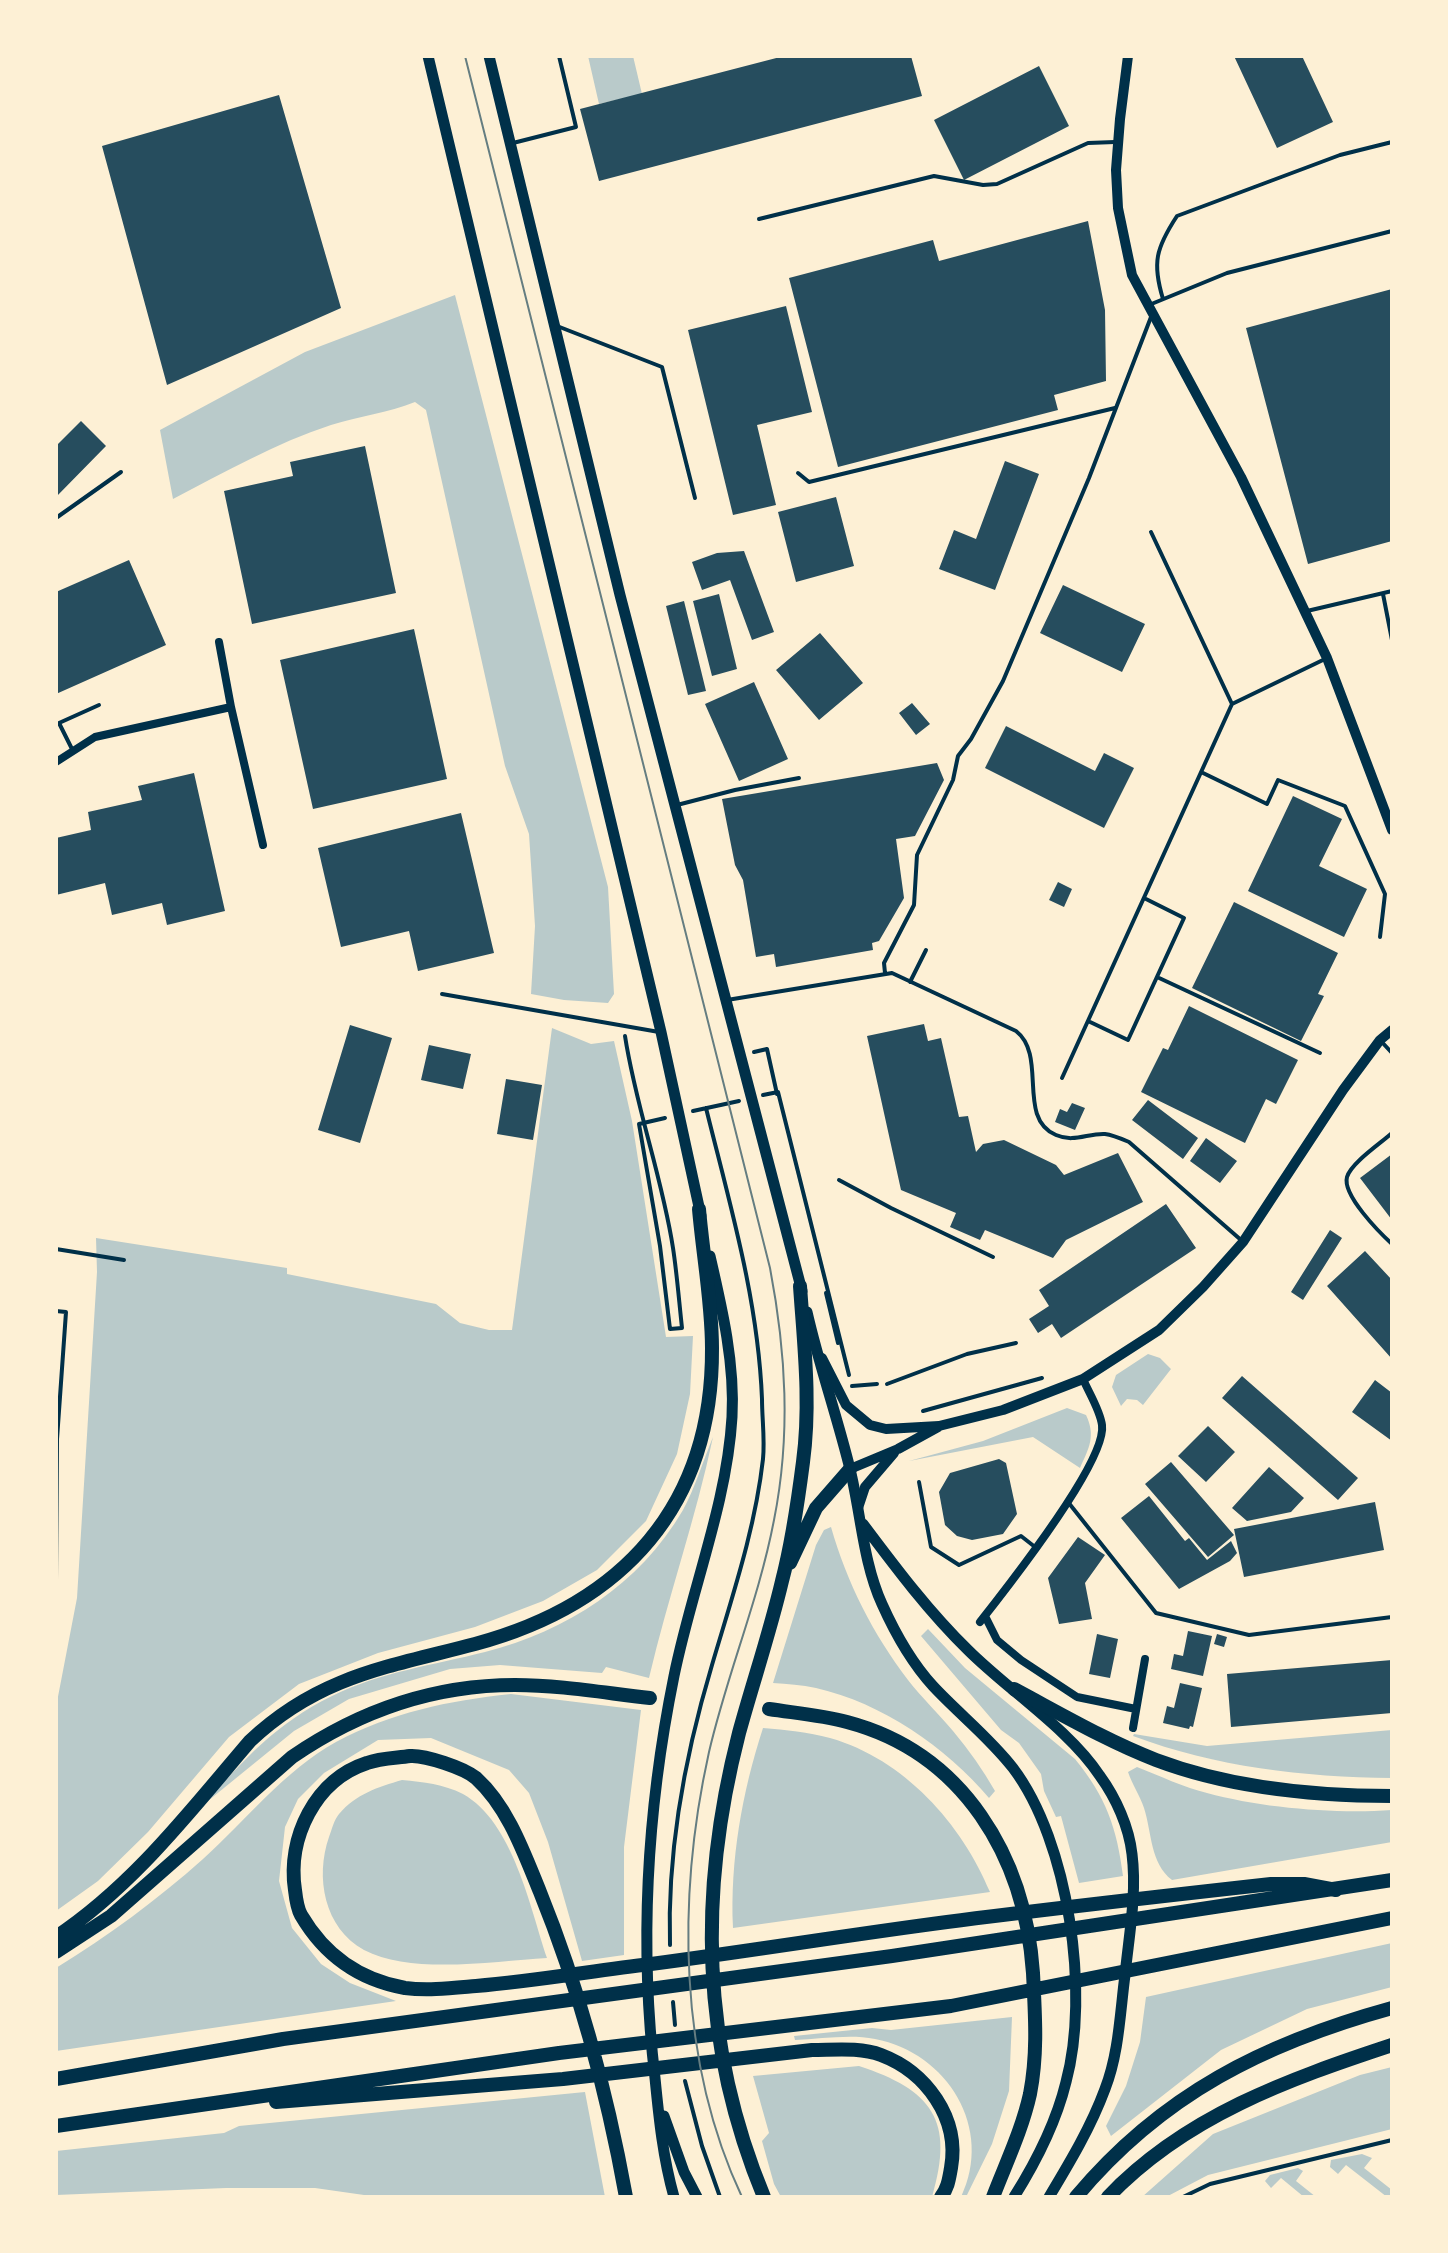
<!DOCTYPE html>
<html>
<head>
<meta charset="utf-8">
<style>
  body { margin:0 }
  #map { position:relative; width:1448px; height:2253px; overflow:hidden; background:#fdf0d5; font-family:"Nunito Sans",sans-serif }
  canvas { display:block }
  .frame { position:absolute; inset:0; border:58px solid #fdf0d5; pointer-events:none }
</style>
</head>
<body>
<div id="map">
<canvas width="1448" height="2253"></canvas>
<div class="frame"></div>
</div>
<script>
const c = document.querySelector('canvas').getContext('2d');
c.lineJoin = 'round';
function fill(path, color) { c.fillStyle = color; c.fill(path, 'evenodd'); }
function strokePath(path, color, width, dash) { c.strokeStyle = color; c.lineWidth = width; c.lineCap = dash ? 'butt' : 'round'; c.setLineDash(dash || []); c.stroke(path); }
fill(new Path2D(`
  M588,56H633L642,94L599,104Z
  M455,295L608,887L614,994L608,1003L564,1000L531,994L535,926L529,834L505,766L426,410L415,402C388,413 359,416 331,425C276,443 225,472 173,499L160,430L305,352Z
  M552,1028L591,1044L614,1041L632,1121L666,1337L693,1336L690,1394L677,1454L646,1521L597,1570L543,1601L475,1627L378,1653L299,1684L229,1737L148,1832L98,1881L56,1911V1707L77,1598L97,1272L96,1238L287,1268V1274L436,1304L460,1323L489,1330H512Z
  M1148,1354L1160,1358L1171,1369L1143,1405L1137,1400L1127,1399L1121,1406L1112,1387L1116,1375Z
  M1067,1408L1086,1415C1096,1436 1089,1448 1080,1468L1033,1437L909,1461L983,1441Z
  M713,1437C696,1518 668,1597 649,1678L606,1667L602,1673L500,1665L450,1669L349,1699L294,1731L203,1805C245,1759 275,1724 332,1696C380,1672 434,1665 485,1652C567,1631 639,1585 683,1510C695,1488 703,1461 713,1437Z
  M831,1527C847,1583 873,1634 908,1680C922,1698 939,1714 953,1731C969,1750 983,1770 995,1791L989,1798C946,1747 882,1703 816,1688C802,1685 787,1684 773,1683L816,1545L824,1530Z
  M928,1629L965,1668L1075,1759C1106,1797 1117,1828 1123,1876L1079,1883L1061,1816L1056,1817L1044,1791L1041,1774L1019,1743L1001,1730L921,1636Z
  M511,1694L641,1710L624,1847V1955L582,1961L548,1842L529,1793L509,1770L431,1738L378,1740L324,1773L298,1799L285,1827L279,1881L292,1928L321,1964L350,1983L396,2001L56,2051V1968C108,1936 157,1900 203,1859C245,1821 285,1770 336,1742C393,1712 447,1701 511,1694Z
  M763,1728C786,1730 808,1732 830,1738C904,1759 962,1824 990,1892L733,1928C730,1860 742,1793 763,1728Z
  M1392,1730V1778C1303,1777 1216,1767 1133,1736L1134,1734L1207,1746Z
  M1137,1767C1160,1776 1183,1787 1207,1793C1262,1808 1335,1814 1392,1810V1842L1172,1880C1150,1863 1152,1833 1144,1808C1140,1796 1132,1784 1128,1772Z
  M402,1780C424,1782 443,1784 463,1794C513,1822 530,1907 547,1958C495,1961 411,1975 364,1950C324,1928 315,1877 329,1837C332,1829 334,1820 339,1814C356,1794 378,1787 402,1780Z
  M1392,1943V1987L1307,2009L1221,2050L1111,2136L1106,2126L1126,2086L1140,2042L1146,1997Z
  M1012,2017L1009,2091L992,2144L966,2197H961C994,2129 948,2053 875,2039C850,2034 821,2039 795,2040L794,2036L872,2028L891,2030Z
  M859,2066C932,2090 955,2120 932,2197H781L774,2184L762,2141L769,2133L753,2076Z
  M1392,2067V2129L1208,2175L1166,2197H1142L1213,2134L1360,2075Z
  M585,2092L605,2197H378L315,2188H226L56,2195V2151L224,2133L239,2126Z
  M1362,2154L1372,2158L1364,2168L1392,2190V2197H1387L1346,2165L1338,2174L1330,2167L1331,2160Z
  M1298,2168L1303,2171L1296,2181L1316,2197H1304L1281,2178L1271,2188L1265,2181L1270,2175Z`), '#b9caca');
fill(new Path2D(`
  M784,56H911L922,96L599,181L580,109Z
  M1234,56H1302L1333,122L1277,148Z
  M1039,66L1069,126L964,180L934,120Z
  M279,95L341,308L167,385L102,146Z
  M1088,221L1105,310L1106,381L1054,395L1058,410L838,467L789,278L933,240L939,261Z
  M1392,289V541L1308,564L1246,328Z
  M786,306L812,412L757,425L776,505L733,515L688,330Z
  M81,421L106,446L56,497V446Z
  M365,446L396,593L252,624L224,491L293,476L290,462Z
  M1005,461L1039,474L995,590L939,569L954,530L976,539Z
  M836,497L854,566L796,582L778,512Z
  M744,551L774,632L752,640L730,580L702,590L692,562L717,553Z
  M129,560L166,645L56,694V592Z
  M1063,585L1145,624L1122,672L1040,633Z
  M719,594L737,669L712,676L693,601Z
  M684,601L706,691L688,695L666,606Z
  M414,629L447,779L313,809L280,660Z
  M820,633L863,683L819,720L776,670Z
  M754,682L788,759L739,781L705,704Z
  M912,703L930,724L916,735L899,713Z
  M1006,726L1095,771L1104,753L1134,768L1104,828L985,768Z
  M937,763L944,780L915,836L896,839L904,898L879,941L872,943L873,950L776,967L774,954L756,957L743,880L735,865L722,799Z
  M194,773L225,911L167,925L162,903L112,915L105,883L56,895V838L91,830L88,812L142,800L138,786Z
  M1293,796L1342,819L1319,866L1367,889L1344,937L1248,891Z
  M461,813L494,953L418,971L409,931L341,947L318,848Z
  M1058,882L1072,889L1064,907L1049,900Z
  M1234,902L1338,953L1318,994L1324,996L1301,1041L1192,988Z
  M1189,1006L1298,1060L1276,1104L1266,1099L1245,1143L1141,1092L1163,1048L1168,1050Z
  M924,1024L928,1041L941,1038L959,1117L968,1116L976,1152L983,1144L1004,1140L1056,1165L1064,1175L1118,1153L1143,1202L1066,1240L1053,1258L985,1230L980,1240L950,1227L956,1213L901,1190L867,1036Z
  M350,1025L392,1038L360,1143L318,1130Z
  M429,1045L471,1054L463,1089L421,1080Z
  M506,1079L542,1085L533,1140L497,1134Z
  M1148,1100L1198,1138L1183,1159L1132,1120Z
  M1072,1103L1085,1108L1075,1130L1055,1122L1060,1109L1067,1112Z
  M1206,1138L1237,1161L1220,1183L1190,1161Z
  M1392,1154V1220L1360,1178Z
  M1166,1204L1196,1248L1061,1338L1052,1324L1038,1333L1029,1319L1049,1306L1039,1290Z
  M1330,1230L1342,1238L1303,1300L1291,1292Z
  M1365,1251L1392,1280V1359L1327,1286Z
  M1242,1376L1358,1478L1338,1500L1222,1398Z
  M1375,1380L1392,1393V1441L1352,1412Z
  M1208,1426L1235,1452L1206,1482L1178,1456Z
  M999,1459L1006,1463L1017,1514L1003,1534L972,1540L957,1536L945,1525L939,1492L950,1473Z
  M1171,1462L1234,1535L1208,1557L1145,1484Z
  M1269,1467L1304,1498L1291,1512L1247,1521L1232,1508Z
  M1149,1496L1185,1541L1189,1538L1207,1560L1231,1541L1237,1553L1230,1561L1179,1589L1121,1518Z
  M1375,1502L1384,1550L1244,1577L1234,1529Z
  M1078,1537L1105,1555L1085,1583L1092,1619L1059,1624L1048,1578Z
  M1188,1631L1212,1636L1203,1676L1171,1669L1174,1654L1183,1656Z
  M1097,1634L1118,1639L1110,1678L1089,1674Z
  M1217,1634L1227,1637L1224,1647L1214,1644Z
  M1392,1660V1713L1231,1727L1227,1674Z
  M1180,1683L1202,1688L1193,1727L1190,1726L1189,1729L1163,1723L1167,1706L1174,1708Z`), '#264d5e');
strokePath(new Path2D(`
  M625,1036C636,1108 662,1176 673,1248C677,1274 679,1301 682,1328L670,1329L660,1246L639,1124L665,1118
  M754,1052L767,1049L777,1094
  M763,1095L778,1092L849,1375
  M693,1111L739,1101
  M56,1249L124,1260
  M826,1293L838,1343
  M852,1386L877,1384
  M923,1411L1042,1378
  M670,1945C667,1850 685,1755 712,1665C732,1597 755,1530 763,1459C765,1439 762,1419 762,1399C758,1299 730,1205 706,1108
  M673,2002L675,2025
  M685,2081L702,2146L720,2197`), '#003049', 4);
strokePath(new Path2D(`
  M513,143L576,127L559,56
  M759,219L934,176L983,185L997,184L1088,143L1115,142
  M1163,299C1152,263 1156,248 1177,216L1340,155L1392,142
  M1149,305L1227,273L1392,231
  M557,326L662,367L695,498
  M798,473L809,482L1115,408
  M56,518L121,472
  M1151,532L1232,704
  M1383,594L1392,640
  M1307,611L1392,591
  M73,751L59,723L99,705
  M1201,772L1267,804L1278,780L1345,806L1385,894L1380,937
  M677,805L735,790L799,778
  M885,973L884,963L914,905L917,855L953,780L958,756L971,739L1003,681L1089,478L1151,317
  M1157,977L1320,1053
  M910,982L926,950
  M442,994L659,1032
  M727,1000L892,973L1016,1031C1048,1056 1016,1118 1056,1135C1074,1143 1088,1133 1105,1134C1113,1135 1122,1139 1129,1142L1241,1240
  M1088,1021L1128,1040L1184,918L1144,898
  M1380,1040L1392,1053
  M1062,1078L1232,704L1325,659
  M1392,1133C1381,1143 1351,1163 1347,1177C1342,1195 1380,1233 1392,1244
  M839,1180L891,1208L993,1257
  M56,1311L66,1312L57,1439L56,1580
  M887,1384L967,1354L1016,1343
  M919,1482L931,1547L959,1565L1021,1536L1035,1547
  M1068,1502L1156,1613L1249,1635L1392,1617
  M1183,2197L1210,2184L1392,2140`), '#003049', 4);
strokePath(new Path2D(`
  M219,642L231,707L263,845
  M56,762L95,737L231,707
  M985,1616L997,1640L1021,1660L1077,1697L1136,1709
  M980,1622C1006,1589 1107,1461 1102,1425C1100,1410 1089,1393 1083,1379
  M1133,1728L1145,1659`), '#003049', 8);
strokePath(new Path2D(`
  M1128,56L1120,119L1116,170L1118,208L1132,275L1241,477L1327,658L1392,830
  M822,1358L846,1405L870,1425L886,1429L939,1426L1003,1410L1083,1379L1159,1330L1203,1287L1243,1242L1343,1090L1380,1040L1392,1030
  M850,1469L898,1449L938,1427
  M858,1508L865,1487L894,1453`), '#003049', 10);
strokePath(new Path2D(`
  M428,56L661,1032L701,1216
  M489,56L620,595L802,1291
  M807,1312C819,1365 837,1416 850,1469C861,1514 863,1562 882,1604C895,1633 911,1662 933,1686C959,1714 990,1738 1013,1768C1069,1842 1090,1994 1066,2082C1056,2123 1036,2162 1014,2197
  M863,1524C896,1568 929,1612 968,1650C1008,1690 1069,1729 1100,1776C1116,1798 1129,1827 1132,1854C1137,1894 1129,1935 1125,1975C1120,2013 1119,2053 1105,2089C1091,2127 1070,2162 1049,2197
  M664,2116L684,2172L697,2197
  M674,2197C663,2158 659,2119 655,2078C639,1943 647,1809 674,1676C691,1591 727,1504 732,1417C735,1363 722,1308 710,1256`), '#003049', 11);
strokePath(new Path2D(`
  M790,1563L816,1508L850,1469
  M1014,1689C1061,1714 1107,1741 1156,1760C1230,1788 1314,1796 1392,1796
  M769,1709C795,1713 821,1715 847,1722C964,1753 1025,1857 1033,1973C1035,2014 1038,2053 1030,2094C1022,2130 1006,2163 993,2197
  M56,1937C134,1885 190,1811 250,1741C319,1676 388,1667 475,1644C623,1604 713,1506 712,1348C712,1302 703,1256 699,1209
  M56,1952L111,1916L292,1757C359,1711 434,1685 515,1685C560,1685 605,1693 650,1698
  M56,2079L283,2039L892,1956L1392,1880
  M276,2102L563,2079L812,2050C834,2050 860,2047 881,2055C926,2072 960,2118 951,2168C949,2179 948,2188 941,2197
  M56,2126L559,2053L951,2006L1392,1918
  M626,2197C607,2092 580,1991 540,1892C524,1853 508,1807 476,1778C464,1768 425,1755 410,1756C396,1758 380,1758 367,1763C315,1780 287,1838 295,1890C296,1899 297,1908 301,1915C325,1956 360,1980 405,1988C428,1991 453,1988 476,1986C534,1981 592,1971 651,1964C750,1951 848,1935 947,1922C1055,1908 1163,1896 1271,1884H1304L1336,1890
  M764,2197C701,2045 698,1892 739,1733C753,1682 770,1632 782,1581C792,1543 798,1501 803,1462C811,1403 804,1344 800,1286
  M1076,2197C1162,2094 1265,2043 1392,2008
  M1108,2197C1185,2116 1289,2079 1392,2045`), '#003049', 14);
strokePath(new Path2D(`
  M465,56L770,1268C786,1352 791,1435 774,1520C759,1599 727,1674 709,1752C677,1896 678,2061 742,2197`), '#657d81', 2);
</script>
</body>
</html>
